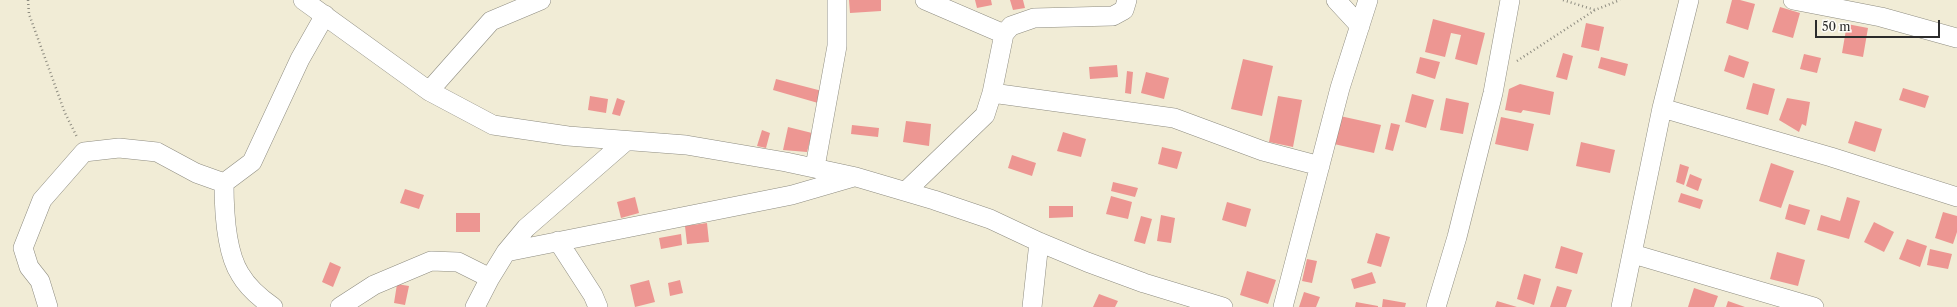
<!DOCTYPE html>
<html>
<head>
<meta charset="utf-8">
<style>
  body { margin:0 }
  #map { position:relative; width:1957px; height:307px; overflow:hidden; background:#f1ecd6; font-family:"Libre Caslon Text",serif }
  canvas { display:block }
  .scale { position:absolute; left:1815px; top:20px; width:125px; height:18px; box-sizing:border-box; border:2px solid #2b2b2b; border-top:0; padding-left:5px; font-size:12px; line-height:14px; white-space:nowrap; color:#2b2b2b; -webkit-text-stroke:3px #fdfcf7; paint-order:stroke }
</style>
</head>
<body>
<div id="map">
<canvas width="1957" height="307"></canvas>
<div class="scale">50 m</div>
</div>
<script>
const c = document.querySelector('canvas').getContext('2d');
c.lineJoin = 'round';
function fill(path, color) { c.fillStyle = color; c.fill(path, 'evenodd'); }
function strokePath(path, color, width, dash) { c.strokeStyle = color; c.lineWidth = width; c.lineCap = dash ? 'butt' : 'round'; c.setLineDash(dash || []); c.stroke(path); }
fill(new Path2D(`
  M849,0H881V11L850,13Z
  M975,0H991L992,5L977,8Z
  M1010,0H1023L1025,8L1013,10Z
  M1732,0H1740L1755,4L1748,30L1726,23Z
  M1780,7L1800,13L1793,38L1772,32Z
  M1433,19L1485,33L1477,65L1455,59L1461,35L1451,33L1445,57L1425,52Z
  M1586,23L1604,27L1599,51L1581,47Z
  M1847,24L1868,28L1863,57L1842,53Z
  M1563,53L1573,56L1567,80L1556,77Z
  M1804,54L1821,58L1817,73L1800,69Z
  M1729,55L1749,62L1744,78L1724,71Z
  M1420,57L1440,62L1435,79L1416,73Z
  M1601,57L1628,64L1625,76L1598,68Z
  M1243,59L1273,66L1262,116L1231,109Z
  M1117,65L1118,77L1090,79L1089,67Z
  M1127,71L1133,72L1131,94L1125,93Z
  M1146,72L1169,78L1164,99L1141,93Z
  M776,79L822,91L818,103L773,90Z
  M1753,83L1775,89L1768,115L1746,109Z
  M1520,84L1554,92L1550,115L1523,110L1521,113L1505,110L1509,89Z
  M1903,88L1929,96L1925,108L1899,100Z
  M1412,94L1434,100L1426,128L1405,122Z
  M590,96L608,99L606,113L588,110Z
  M1278,96L1302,100L1293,147L1269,142Z
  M617,98L625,101L620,116L612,114Z
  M1446,98L1469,103L1463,134L1440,130Z
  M1787,98L1810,102L1806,126L1802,124L1799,132L1779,120Z
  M1340,116L1381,125L1374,153L1334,144Z
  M1501,117L1534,124L1528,151L1495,144Z
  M906,121L931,124L929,146L903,142Z
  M1855,121L1882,129L1875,152L1848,143Z
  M1391,123L1400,125L1393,151L1385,149Z
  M852,125L879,128L878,137L851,134Z
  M788,127L812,133L807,152L783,150Z
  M762,130L770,133L766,148L757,146Z
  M1063,132L1086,139L1081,157L1057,151Z
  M1581,142L1615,150L1610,173L1576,166Z
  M1162,147L1182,152L1177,169L1158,164Z
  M1012,155L1036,163L1032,176L1008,168Z
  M1771,163L1794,171L1781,208L1759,201Z
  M1680,164L1689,167L1684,185L1676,182Z
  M1690,174L1702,179L1698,191L1686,186Z
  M1113,182L1138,188L1135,197L1111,191Z
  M405,189L424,195L419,209L400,203Z
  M1681,193L1703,200L1700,209L1678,202Z
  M1111,196L1132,202L1128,219L1106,214Z
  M635,197L639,213L621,218L617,202Z
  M1847,197L1860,201L1849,239L1817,230L1821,215L1840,221Z
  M1227,202L1251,209L1246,227L1222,220Z
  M1789,204L1810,210L1805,225L1785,219Z
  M1049,206H1073V217L1049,218Z
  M1943,212L1957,216V232L1953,244L1935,238Z
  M456,213H480V232H456Z
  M1161,215L1175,218L1171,243L1157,241Z
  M1141,216L1152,219L1145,244L1134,241Z
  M1874,222L1894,232L1884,252L1864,242Z
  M707,223L709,242L687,244L685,226Z
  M1376,233L1390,237L1381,267L1367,263Z
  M681,234L682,245L661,249L659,238Z
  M1907,239L1927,246L1920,267L1899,259Z
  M1561,246L1583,253L1577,274L1555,268Z
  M1930,249L1952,254L1948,269L1927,265Z
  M1777,252L1805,260L1798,286L1770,279Z
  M1307,259L1317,261L1312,283L1302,281Z
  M330,262L341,267L333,287L322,282Z
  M1247,271L1276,280L1268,304L1240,295Z
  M1372,272L1376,283L1354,289L1351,279Z
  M1524,274L1541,279L1534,305L1517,299Z
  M649,280L655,302L635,307L630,285Z
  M680,280L683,293L670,296L668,283Z
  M397,284L409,286L405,305L394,303Z
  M1557,286L1572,290L1566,307H1550Z
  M1694,288L1718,296L1714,307H1688Z
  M1304,292L1320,297L1316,307H1299Z
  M1099,294L1118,301L1115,307H1093Z
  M1383,299L1406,303L1405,307H1382Z
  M1497,301L1517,307H1495Z
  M1728,301L1745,307H1726Z
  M1356,302L1378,306V307H1355Z`), '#ed9692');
const minor = new Path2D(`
  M303,0L429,91L493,125L568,136L686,145L786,162L856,177L934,200L990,219L1039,242L1087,262L1144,283L1223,307
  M925,0L1004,34
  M1336,0L1360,26
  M1793,0L1881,17L1957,38
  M429,91L491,21L541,0
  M992,93L1174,118L1263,151L1320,166
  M1662,108L1831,157L1957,197
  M815,167L837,46V0
  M224,183C224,209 226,252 240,274C248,288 260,298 273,307
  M906,191L985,115L992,93L1004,34L1011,26L1034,18L1113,16L1124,10L1127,0
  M558,241L593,295L598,307
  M506,252L792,195L854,177
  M1633,254L1814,307
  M48,307L40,281L29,267L23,248L42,200L84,152L119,148L157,152L196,173L224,183L252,162L300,59L325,15
  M340,307L374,285L431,261L458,262L490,278
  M475,307L490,278L506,252L526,228L626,141
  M1032,307L1039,242
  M1283,307L1340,88L1368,0
  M1436,307L1457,237L1493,93L1510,0
  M1621,307L1662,108L1689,0`);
strokePath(minor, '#8e8c80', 20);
strokePath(new Path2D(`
  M28,0L29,14L65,113L77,137
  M1563,0L1595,10
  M1517,61L1595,10L1620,0`), '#8e8c80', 2.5, [1, 3]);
strokePath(minor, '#fff', 19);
</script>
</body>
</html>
